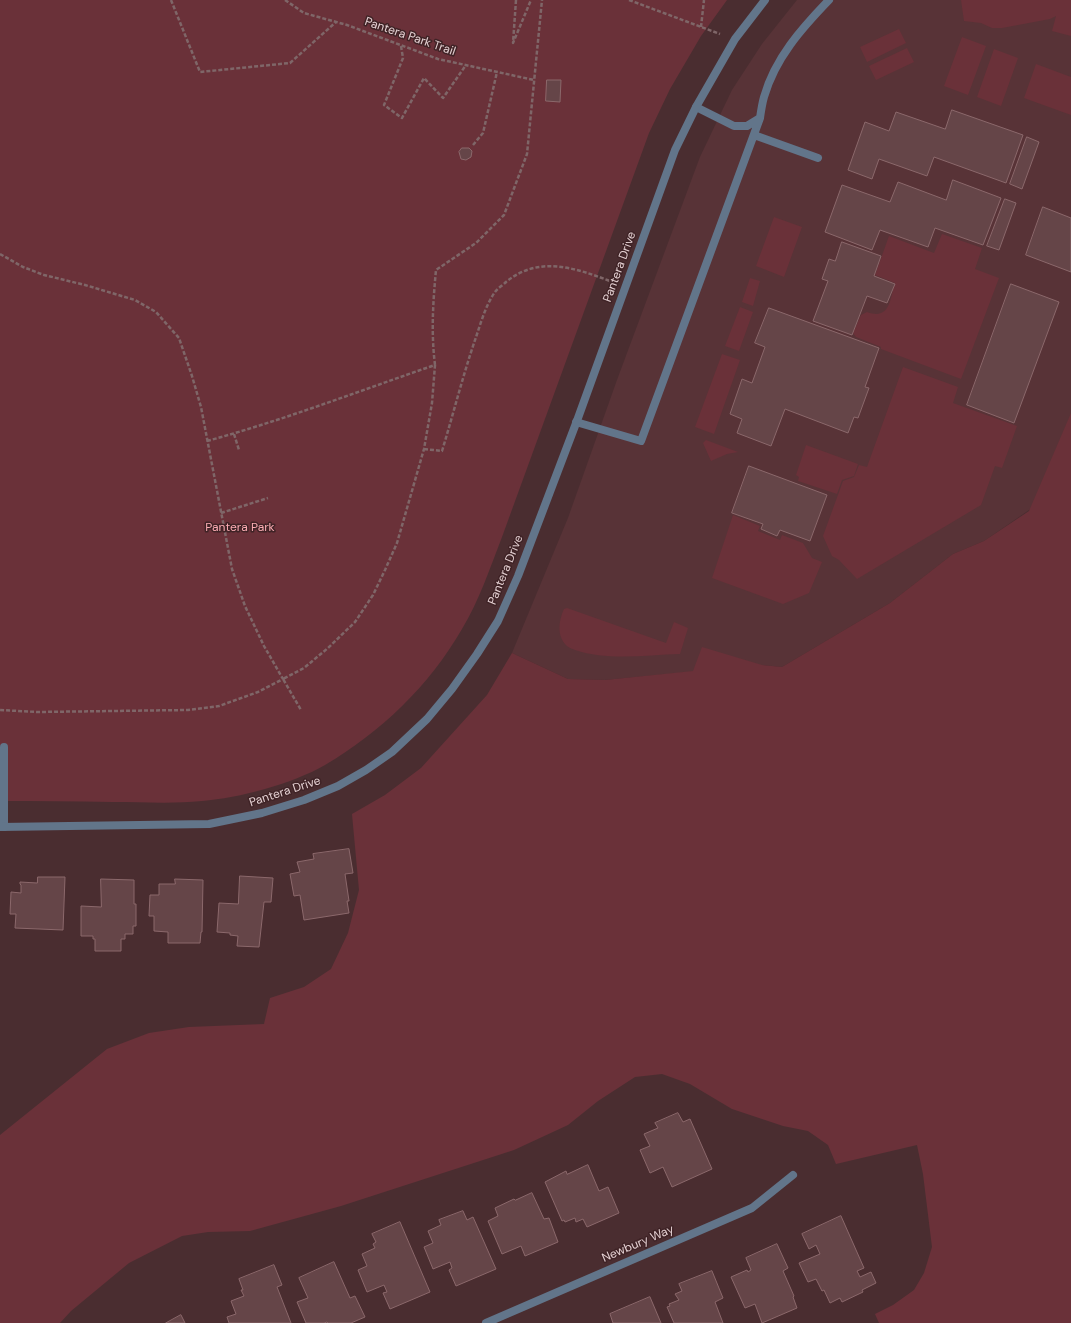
<!DOCTYPE html>
<html>
<head>
<meta charset="utf-8">
<style>
  body { margin:0 }
  canvas { display:block; background:#4a2d30 }
</style>
</head>
<body>
<canvas width="1071" height="1323"></canvas>
<script>
const c = document.querySelector('canvas').getContext('2d');
c.lineJoin = 'round';
function fill(path, color) { c.fillStyle = color; c.fill(path, 'evenodd'); }
function strokePath(path, color, width, dash) { c.strokeStyle = color; c.lineWidth = width; c.lineCap = dash ? 'butt' : 'round'; c.setLineDash(dash || []); c.stroke(path); }
function write(font, color, halo, rows, align = 'center') {
  c.font = font + ' "DM Sans",sans-serif'; c.lineWidth = 3; c.setLineDash([]); c.textBaseline = 'middle'; c.strokeStyle = halo; c.fillStyle = color; for (const [text, x, y, turn = 0] of rows) {
    c.save(); c.translate(x, y); c.rotate((+turn || 0) * Math.PI / 180); c.textAlign = isNaN(turn) ? turn : align; if (halo) c.strokeText(text, 0, 0); c.fillText(text, 0, 0); c.restore();
  }
}
fill(new Path2D(`
  M797,0H1071V497L1029,510L984,541L953,554L890,603L782,667L762,665L605,680L568,679L512,653L568,518L617,380L700,157L732,90L762,44Z`), '#583337');
fill(new Path2D(`
  M0,0H727L701,36L670,89L649,133L502,537C490,568 479,601 462,629C429,686 381,732 325,765C292,784 239,798 202,801C172,804 143,802 113,802C76,801 38,801 0,801Z
  M961,0H1071V36L1052,31L1056,16L1050,19L1002,28H992L981,23L964,21Z
  M899,29L906,43L867,62L860,47Z
  M962,37L986,46L968,95L944,86Z
  M907,48L914,62L876,80L869,66Z
  M994,49L1018,58L1001,106L977,97Z
  M1036,64L1071,77V115L1024,98Z
  M774,217L802,227L784,277L756,266Z
  M942,234L982,248L975,269L999,278L961,379L881,349V347L856,337L853,333L861,315L867,312C891,321 890,297 895,283L875,275L889,236L934,253Z
  M750,278L760,281L753,306L742,302Z
  M740,307L753,312L739,351L725,346Z
  M722,354L740,360L714,434L695,427Z
  M903,367L958,387L953,403L1017,426L1002,468L995,466L981,505L857,579L839,560L832,556L823,536L843,481L854,477L859,465L867,467Z
  M1071,413V1323H879L875,1314L893,1305L914,1290L924,1273L932,1247L923,1174L917,1145L836,1164L828,1145L808,1131L783,1126L732,1109L690,1084L662,1074L635,1077L598,1101L568,1125L514,1150L341,1206L250,1231L208,1232L182,1236L129,1263L71,1311L60,1323H0V1135L107,1049L149,1033L189,1027L264,1024L270,998L304,987L331,969L348,933L359,890L352,814L385,795L421,768L487,695L512,653L568,679L605,680L693,671L702,647L762,665L782,667L890,603L953,554L984,541L1029,511Z
  M706,440L738,452L727,454L711,461L703,443Z
  M806,445L858,464L854,476L842,480L837,494L798,481L799,477L796,475Z
  M733,515L760,526L758,531L780,540L782,535L803,543L812,558L822,562L809,593L783,604L712,578Z
  M567,608L666,643L674,622L688,628L680,654C646,655 608,661 575,650C573,649 569,648 567,646C556,636 559,620 564,609Z`), '#6a3139');
const building = new Path2D(`
  M547,80H561L560,102L546,101Z
  M952,110L1023,135L1006,183L934,157L927,176L879,159L872,179L848,170L865,122L889,131L896,112L945,129Z
  M1027,137L1039,142L1022,189L1010,184Z
  M462,148H469L472,151L471,157L466,160L461,159L459,152Z
  M953,180L1001,198L983,245L935,228L928,247L880,230L872,250L825,232L842,185L890,202L898,182L946,200Z
  M1005,199L1016,203L999,250L987,246Z
  M1043,207L1071,218V272L1026,255Z
  M842,242L881,256L874,276L895,284L887,303L867,296L852,335L813,321L828,281L822,279L829,259L835,261Z
  M1011,284L1059,302L1014,423L967,405Z
  M769,308L879,348L865,387L869,388L858,418L854,417L848,433L785,409L771,446L737,433L742,419L730,414L742,379L752,383L765,347L755,343Z
  M749,466L827,495L810,541L780,530L777,536L761,529L763,524L732,513Z
  M349,849L353,873L345,874L349,901H347L349,913L304,920L300,895L294,896L290,874L300,872L297,862L314,859L313,854Z
  M240,876L273,878L271,902H264L259,947L237,946L238,936L230,935V933L217,932L219,903L238,904Z
  M38,877H65L63,930L15,928L16,914H10L11,892L21,893V885L20,884V882L37,883Z
  M101,879L134,880V904H136V926H133V934H125V939H121V951H95V939H93V936H81V906L101,907Z
  M175,879L203,880L202,932H201L200,943H168V932L154,931V916H149L150,895H159V884H175Z
  M678,1113L683,1122L690,1119L712,1169L672,1187L663,1167L650,1173L640,1150L650,1146L644,1134L658,1128L655,1123Z
  M588,1165L599,1191L608,1187L619,1213L587,1227L583,1219L576,1222L575,1218L565,1222L564,1220L562,1221L545,1182L566,1171L567,1174Z
  M532,1193L544,1219L549,1218L558,1242L525,1256L521,1246L502,1254L488,1221L498,1216L495,1208L514,1199L515,1200Z
  M463,1211L467,1220L473,1217L496,1269L456,1286L449,1270L452,1268L450,1262L433,1269L424,1247L433,1243L428,1231L441,1225L439,1220Z
  M841,1216L864,1268L857,1271L860,1277L871,1272L876,1283L862,1290L863,1292L842,1302L840,1298L830,1303L824,1290L822,1291L816,1279L808,1282L799,1263L820,1254L816,1245L809,1249L802,1234Z
  M400,1222L430,1292L390,1309L383,1293L387,1292L384,1285L367,1292L358,1270L367,1266L362,1254L375,1248L373,1244L376,1242L372,1234Z
  M777,1244L788,1268L783,1271L794,1296L793,1297L797,1308L762,1323L755,1304L745,1308L731,1277L747,1270L748,1272L751,1270L746,1258Z
  M334,1262L350,1298L355,1296L365,1317L351,1323H328L327,1322L324,1323H306L297,1302L308,1298L299,1278Z
  M274,1265L282,1285L277,1287L291,1323H229L227,1317L236,1314L231,1301L244,1296L241,1290H243L239,1279Z
  M712,1271L723,1298L715,1302L723,1323H674L667,1307L670,1306L669,1304L679,1300L675,1294L682,1291L679,1284Z
  M650,1297L661,1323H613L610,1314Z
  M181,1315L185,1323H166Z`);
fill(building, '#654548');
strokePath(building, '#8b686b', 1);
strokePath(new Path2D(`
  M171,0L200,72L290,63L336,22
  M285,0L304,13L347,25L438,59L534,80
  M516,0L513,43L531,0
  M629,0L720,34
  M701,27L704,0
  M401,46L403,58L384,105L402,118L424,78L443,98L466,65
  M473,145L483,133L497,72
  M0,254L23,267L44,275L85,285L135,300L156,312L179,338L192,376L201,407L232,569L245,606L264,646L283,679L258,692L219,706L188,710L37,712L0,710
  M435,365C431,333 433,302 436,270L476,243L504,215L527,154L542,0
  M234,434L239,450
  M207,441C284,420 359,391 435,365L432,403L424,449L397,543L385,570L373,595L355,622L328,648L304,668L283,679L301,710
  M424,449L442,451C453,415 462,379 474,343C480,326 485,306 495,292C498,288 503,285 506,282C539,255 575,268 610,281
  M221,513L268,498`), '#7f6668', 2.5, [4, 2]);
strokePath(new Path2D(`
  M696,107L734,126H747L760,118C761,111 762,104 764,97C775,58 802,28 829,0
  M754,135L818,158
  M576,422L641,441L760,118
  M4,747V827`), '#62758a', 8);
strokePath(new Path2D(`
  M0,827L209,824L262,813L304,800L338,786L366,770L392,752L427,719L452,689L477,654L498,621L518,576L578,418L675,150L696,107L735,39L765,0
  M486,1323L752,1208L793,1175`), '#62758a', 8);
write('12px', '#e5d1d3', '#3f2326', [
  ["Pantera Park Trail",410,37,19],
  ["Pantera Drive",620,267,-70],
  ["Pantera Drive",506,570,-68],
  ["Pantera Drive",285,792,-18],
  ["Newbury Way",638,1244,-23]
]);
write('12px', '#fbacb3', '#3f2326', [
  ["Pantera Park",240,528]
]);
</script>
</body>
</html>
